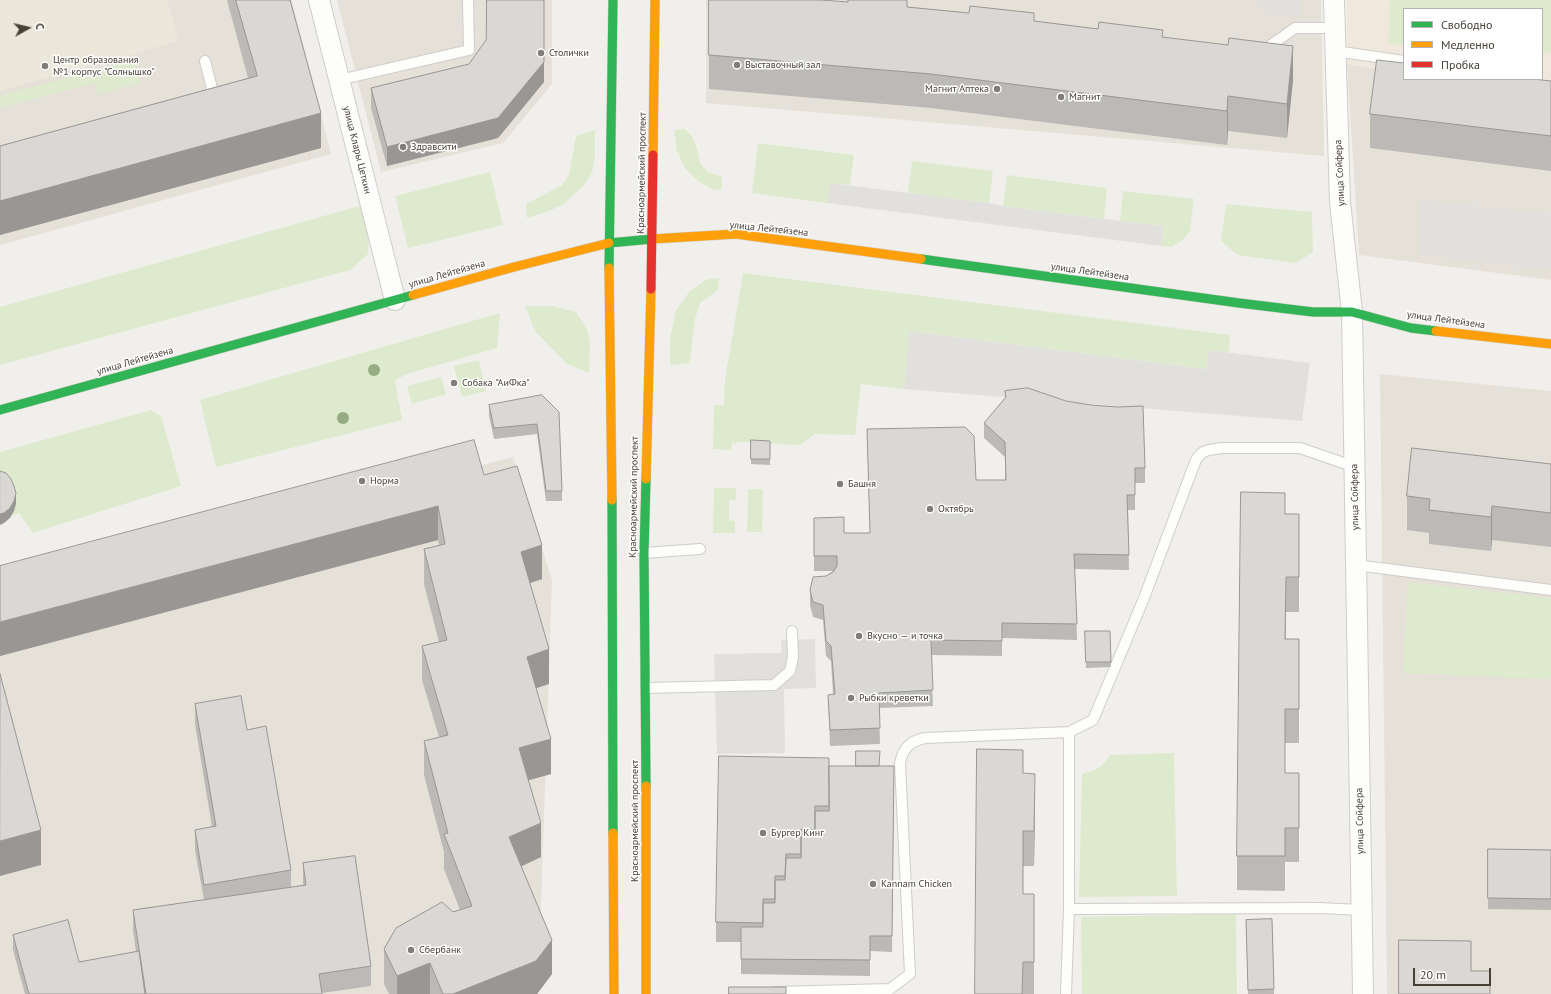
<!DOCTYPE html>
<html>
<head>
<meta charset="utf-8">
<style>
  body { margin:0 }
  #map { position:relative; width:1551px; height:994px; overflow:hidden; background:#f1efeb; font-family:"PT Sans",sans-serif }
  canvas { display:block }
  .legend { position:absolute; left:1403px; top:8px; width:140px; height:72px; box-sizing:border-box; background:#fff; border:1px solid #b5b3af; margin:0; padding:5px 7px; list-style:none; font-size:12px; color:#464037 }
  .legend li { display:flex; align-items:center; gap:8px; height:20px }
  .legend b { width:20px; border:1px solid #b5b3af }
  .north { position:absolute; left:8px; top:8px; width:40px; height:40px; -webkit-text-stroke:3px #fff; paint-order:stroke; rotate:82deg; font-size:11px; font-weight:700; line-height:16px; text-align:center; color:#464037 }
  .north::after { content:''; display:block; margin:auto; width:14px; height:18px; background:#464037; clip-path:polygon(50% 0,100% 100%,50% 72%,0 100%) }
  .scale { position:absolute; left:1413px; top:968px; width:78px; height:18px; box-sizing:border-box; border:2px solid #464037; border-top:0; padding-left:5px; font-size:12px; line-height:14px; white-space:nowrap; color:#464037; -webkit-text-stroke:3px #fff; paint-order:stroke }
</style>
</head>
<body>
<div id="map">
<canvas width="1551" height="994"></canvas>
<ul class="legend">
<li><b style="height:5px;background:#30b455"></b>Свободно</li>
<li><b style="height:5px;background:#ff9f0a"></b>Медленно</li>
<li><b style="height:5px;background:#e5322d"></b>Пробка</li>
</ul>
<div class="north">С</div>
<div class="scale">20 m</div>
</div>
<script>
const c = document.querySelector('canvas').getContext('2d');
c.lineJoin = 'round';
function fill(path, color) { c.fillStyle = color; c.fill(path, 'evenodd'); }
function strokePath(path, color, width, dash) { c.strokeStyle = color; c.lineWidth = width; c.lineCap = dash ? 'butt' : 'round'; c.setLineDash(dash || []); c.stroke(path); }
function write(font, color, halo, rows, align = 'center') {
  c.font = font + ' "PT Sans",sans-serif'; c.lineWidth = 3; c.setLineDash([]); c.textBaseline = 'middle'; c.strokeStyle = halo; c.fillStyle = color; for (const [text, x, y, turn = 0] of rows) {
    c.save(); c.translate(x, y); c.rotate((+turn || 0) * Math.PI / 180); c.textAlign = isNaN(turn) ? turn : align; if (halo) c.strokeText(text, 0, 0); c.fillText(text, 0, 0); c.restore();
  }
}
fill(new Path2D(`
  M0,0H292L331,154L0,245Z
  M337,0H552V84L503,143L381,172Z
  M706,0H1321L1324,156L706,103Z
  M1347,64L1404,73V79L1551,98V280L1359,255Z
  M1380,374L1551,391V994H1387Z
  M513,457L552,580L538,994H0V593Z`), '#e5e1d9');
fill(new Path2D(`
  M1347,0H1551V98L1439,79H1542V9H1404V73L1347,64Z`), '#f0e8dc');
fill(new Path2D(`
  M0,0H167L179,41L0,91Z`), '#ebe7db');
fill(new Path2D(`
  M1390,0H1551V53L1542,52V9H1404V45L1388,44Z
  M134,60L140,83L98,94L95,83L0,108V96Z
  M685,129L692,136L697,148L700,163L708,172L722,177V189L713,190L698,181L685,168L677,151L674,130Z
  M595,130V156L592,173L583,186L564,204L549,211L527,218L526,204L562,185L569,175L576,136Z
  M758,143L854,155L850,185L830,183L827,203L752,193Z
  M912,161L993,171L989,203L908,193Z
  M490,172L503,225L408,248L395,196Z
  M1007,175L1107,188L1104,219L1003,206Z
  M1123,191L1194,199L1190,231L1183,240L1171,247L1161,246L1163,226L1120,221Z
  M1226,204L1312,212L1313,252L1296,263L1238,255L1221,241Z
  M363,205L369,229L368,254L350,270L0,365V307Z
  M743,273L1230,335L1229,352L1209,350L1206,369L910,331L904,389L861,384L855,435L815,434L800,445L737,442V444L732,443L731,450L713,449L714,405H724L725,379Z
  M719,278L718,290L700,303L695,319L690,363L670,365V338L676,310L690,291L707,279Z
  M525,306H553L576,312L587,329L590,343L589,373L567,364L535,331Z
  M500,313L497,348L410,373L395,380L402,420L216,467L200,400Z
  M479,360L486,391L462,397L454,366Z
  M441,377L446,394L412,404L407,386Z
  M151,410L161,416L181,486L33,533L19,513L0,519V452Z
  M714,488H736V500H729V520L735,521V533H713Z
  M748,489H763L762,532H747Z
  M1408,582L1551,598V679L1403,673Z
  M1174,753L1177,896L1079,897L1082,774C1097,770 1102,768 1110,755Z
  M1236,914L1237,994H1082L1081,917Z`), '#deeacd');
fill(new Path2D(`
  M1250,0H1301V16L1267,15L1261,2Z
  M830,183L989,203L1003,206L1104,219L1163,226L1161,246L827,203Z
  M1418,200L1551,214V270L1421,255Z
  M909,331L1206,369L1209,350L1310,363L1302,421L904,389Z
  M815,639L816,688L784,689L785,753L717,754L714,654L782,653L781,640Z`), '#e2e0dc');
const lane = new Path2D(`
  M1264,50L1295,28H1334
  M1335,51L1404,61
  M205,61L215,100
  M339,80L469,50L468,0
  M644,553L700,549
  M1356,565L1551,590
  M646,688L774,685L790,671L793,657L792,631
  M1069,909L1319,908L1362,910
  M776,992L890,989L910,974L900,763C903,748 910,741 925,738L1069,732L1093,720L1144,598L1194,465L1197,458L1203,452L1209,450L1222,448H1300L1355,467
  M1066,994L1069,909V732`);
const street = new Path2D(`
  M319,0L395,300
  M1334,0L1340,202L1352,312L1363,994`);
const fast = new Path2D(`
  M609,243L652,239
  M921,259L1239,303L1313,312H1352L1411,328L1436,331
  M609,268L613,0
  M0,410L413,295
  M646,479L644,553L646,786
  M612,500L613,833`);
const slow = new Path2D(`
  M653,155L655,0
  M652,239L736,234L921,259
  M609,268L612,500
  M413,295L514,267L609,243
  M1436,331L1551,344
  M646,479L651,289
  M646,786V994
  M613,833L614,994`);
const jam = new Path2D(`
  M651,289L653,155`);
strokePath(lane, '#cfcdc9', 12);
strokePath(street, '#cfcdc9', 22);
strokePath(fast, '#cfccc2', 10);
strokePath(slow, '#cfccc2', 10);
strokePath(jam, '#cfccc2', 10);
strokePath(lane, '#fdfdfc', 10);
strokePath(street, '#fdfdfc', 20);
strokePath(fast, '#30b455', 9);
strokePath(slow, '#ff9f0a', 9);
strokePath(jam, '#e5322d', 9);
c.fillStyle = '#95ac83';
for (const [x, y] of [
  [374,370],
  [343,418]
]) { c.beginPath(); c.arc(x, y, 6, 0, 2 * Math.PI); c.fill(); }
fill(new Path2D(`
  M227,0H290L321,148L0,235V146L248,78Z
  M907,7L1034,21L1163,37L1293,80L1287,138L1228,131L1227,145L931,108L709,89V55Z
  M1551,81V171L1370,148V114Z
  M544,82L498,138L387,166L371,108V88Z
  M1005,391L1145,468V483H1135V510H1128L1129,570L1075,569L1077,640L1002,638V656L931,655L933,706L879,708L880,744L830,746L828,695L833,694L831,661L826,656L823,620L813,617L810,605V590L826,576L833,571H814V518L844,533H870L867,429L976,480H1005V457L984,438V423L1005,398Z
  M542,395L562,491V501H546L537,434L494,439L489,416V405Z
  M751,440L770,441V465L751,464Z
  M1551,464V547L1492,540L1491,551L1429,544V533L1407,530V496Z
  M484,475L542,579L530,583L549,684L536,688L551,774L528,780L541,857L522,866L552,974L537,994H389L384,984V949L453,912L460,910L444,869V852L424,775V741L439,737L422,680V646L439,642L424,584V549L439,545L438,540L0,656Z
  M1285,514H1299V612H1286V639H1299V743H1285V773H1299V862H1285V891L1237,890V856Z
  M1085,631H1110L1111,667L1086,668Z
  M195,704L247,730L291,870V887L303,885V863L371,966V986L322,993V994H25L13,950V935L79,962L136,952L133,930V910L204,900L195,850V830L212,827L195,724Z
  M829,766H894L892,952L870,951V976L741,974V942H716V922Z
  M1023,773L1035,808L1034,866H1023V894H1034V994H975Z
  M1488,849L1551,850V910L1488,909Z
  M1272,919L1274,994H1248L1246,920Z`), '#bbbab6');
fill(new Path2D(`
  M1293,46V80L1287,138V104Z
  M544,62V82L498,138L387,166V147Z
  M1228,96V131L1227,145V111Z
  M321,113V148L0,235V201Z
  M16,493V504L14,511L10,518L4,523L0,525V514Z
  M438,506V540L0,656V622Z
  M1492,506V540L1491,551V517Z
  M542,545V579L521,586V552Z
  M549,649V684L527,691V657Z
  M551,739V774L519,783V748Z
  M1035,774V808L1034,866V831Z
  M541,823V857L509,872V837Z
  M41,830V865L0,876V841Z
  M552,940V974L537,994H453Z
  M430,963V994H397V976Z`), '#999794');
const building = new Path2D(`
  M236,0H290L321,113L0,201V146L257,76Z
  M487,0H544V62L498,118L387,147L371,88L469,64L486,40Z
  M709,0H821L848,2V0H907V7L969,13L970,6L1034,13V21L1098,29L1099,22L1163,30L1162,37L1228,45L1229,38L1293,46L1287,104L1228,96L1227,111L931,74L709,55Z
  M1377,60L1404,63V79H1533L1551,81V136L1370,114Z
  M1028,388L1066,401L1091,405L1117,407L1143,406L1145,468H1135V495H1127L1129,555L1074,554L1077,624L1002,623V641L931,640L933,690L879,693L880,728L830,730L828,695L835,694L831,646L826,641L823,605L813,602L810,590L813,577L826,576L833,572L837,566V556H814V518L844,517V533H870L867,429L965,427L974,436L976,480H1006L1005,442L984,423L1006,397L1005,391Z
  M542,395L559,412L562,491H546L537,424L494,428L489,405Z
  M474,440L484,475L517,466L542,545L521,552L549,649L527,657L551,739L519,748L541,823L509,837L552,940L536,961L453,994H443L430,963L397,976L384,949L396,928L442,902L453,912L472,906L444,834L448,833L424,741L448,735L422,646L447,640L424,549L445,544L438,506L0,622V566Z
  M751,440L770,441V459H751Z
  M1412,448L1551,464V513L1492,506L1491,517L1429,510L1430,499L1407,496Z
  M0,471L6,473L11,479L14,486L16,493L14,501L10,508L4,513L0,514Z
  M1241,492L1285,493V514H1299V577H1286L1285,639H1299V709H1285V773H1299V828H1285V856H1237Z
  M1085,631H1110L1111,662H1086Z
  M0,674L41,830L0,841Z
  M241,696L247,730L266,726L291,870L204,885L195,830L216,826L195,704Z
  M977,749L1023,750V773L1035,774L1034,831H1023V894H1034V962H1023L1022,994H975Z
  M856,751H880L879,766H856Z
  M719,756L829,758V806H815V830L801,829V854H786L785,876H775V899H763V923L716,922Z
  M829,766H894L892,936H870V960L741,959V927H763V903H775V880H785L786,858H801V834H815V811H829Z
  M1488,849L1551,850V899L1488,898Z
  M355,856L371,966L319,974L322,994H146L133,910L306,885L303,863Z
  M1272,919L1274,989L1248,990L1246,920Z
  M68,920L79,962L139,951L145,994H29L13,935Z
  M1399,940L1471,941V971H1490V994H1399Z
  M729,987H786V994H729Z`);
fill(building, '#dad8d4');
strokePath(building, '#999794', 1);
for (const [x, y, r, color] of [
  [541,53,4,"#827d76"],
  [737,65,4,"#827d76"],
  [45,66,4,"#827d76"],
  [997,89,4,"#827d76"],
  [1061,97,4,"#827d76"],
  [403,147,4,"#827d76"],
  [454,383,4,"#827d76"],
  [362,481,4,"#827d76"],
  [840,484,4,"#827d76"],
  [930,509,4,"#827d76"],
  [859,636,4,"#827d76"],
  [851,698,4,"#827d76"],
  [763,833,4,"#827d76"],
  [873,884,4,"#827d76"],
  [411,950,4,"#827d76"]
]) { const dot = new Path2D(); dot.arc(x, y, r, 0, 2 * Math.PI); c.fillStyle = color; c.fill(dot); strokePath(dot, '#fff', 1.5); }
write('10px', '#464037', '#fff', [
  ["Столички",549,53],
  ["Центр образования",53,60],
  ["№1 корпус \"Солнышко\"",53,72],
  ["Выставочный зал",745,65],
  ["Магнит Аптека",989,89,"right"],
  ["Магнит",1069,97],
  ["Здравсити",411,147],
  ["Собака \"АиФка\"",462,383],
  ["Норма",370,481],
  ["Башня",848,484],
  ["Октябрь",938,509],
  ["Вкусно — и точка",867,636],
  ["Рыбки креветки",859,698],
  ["Бургер Кинг",771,833],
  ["Kannam Chicken",881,884],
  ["Сбербанк",419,950]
], 'left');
write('10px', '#464037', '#fff', [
  ["улица Клары Цеткин",357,150,76],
  ["Красноармейский проспект",642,173,-89],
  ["улица Сойфера",1340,173,-93],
  ["улица Лейтейзена",769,229,6],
  ["улица Лейтейзена",1090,272,8],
  ["улица Лейтейзена",447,274,-16],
  ["улица Лейтейзена",1446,320,8],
  ["улица Лейтейзена",135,361,-16],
  ["Красноармейский проспект",634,497,-89],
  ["улица Сойфера",1355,497,-91],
  ["Красноармейский проспект",635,821,-90],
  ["улица Сойфера",1360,821,-91]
]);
</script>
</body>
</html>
